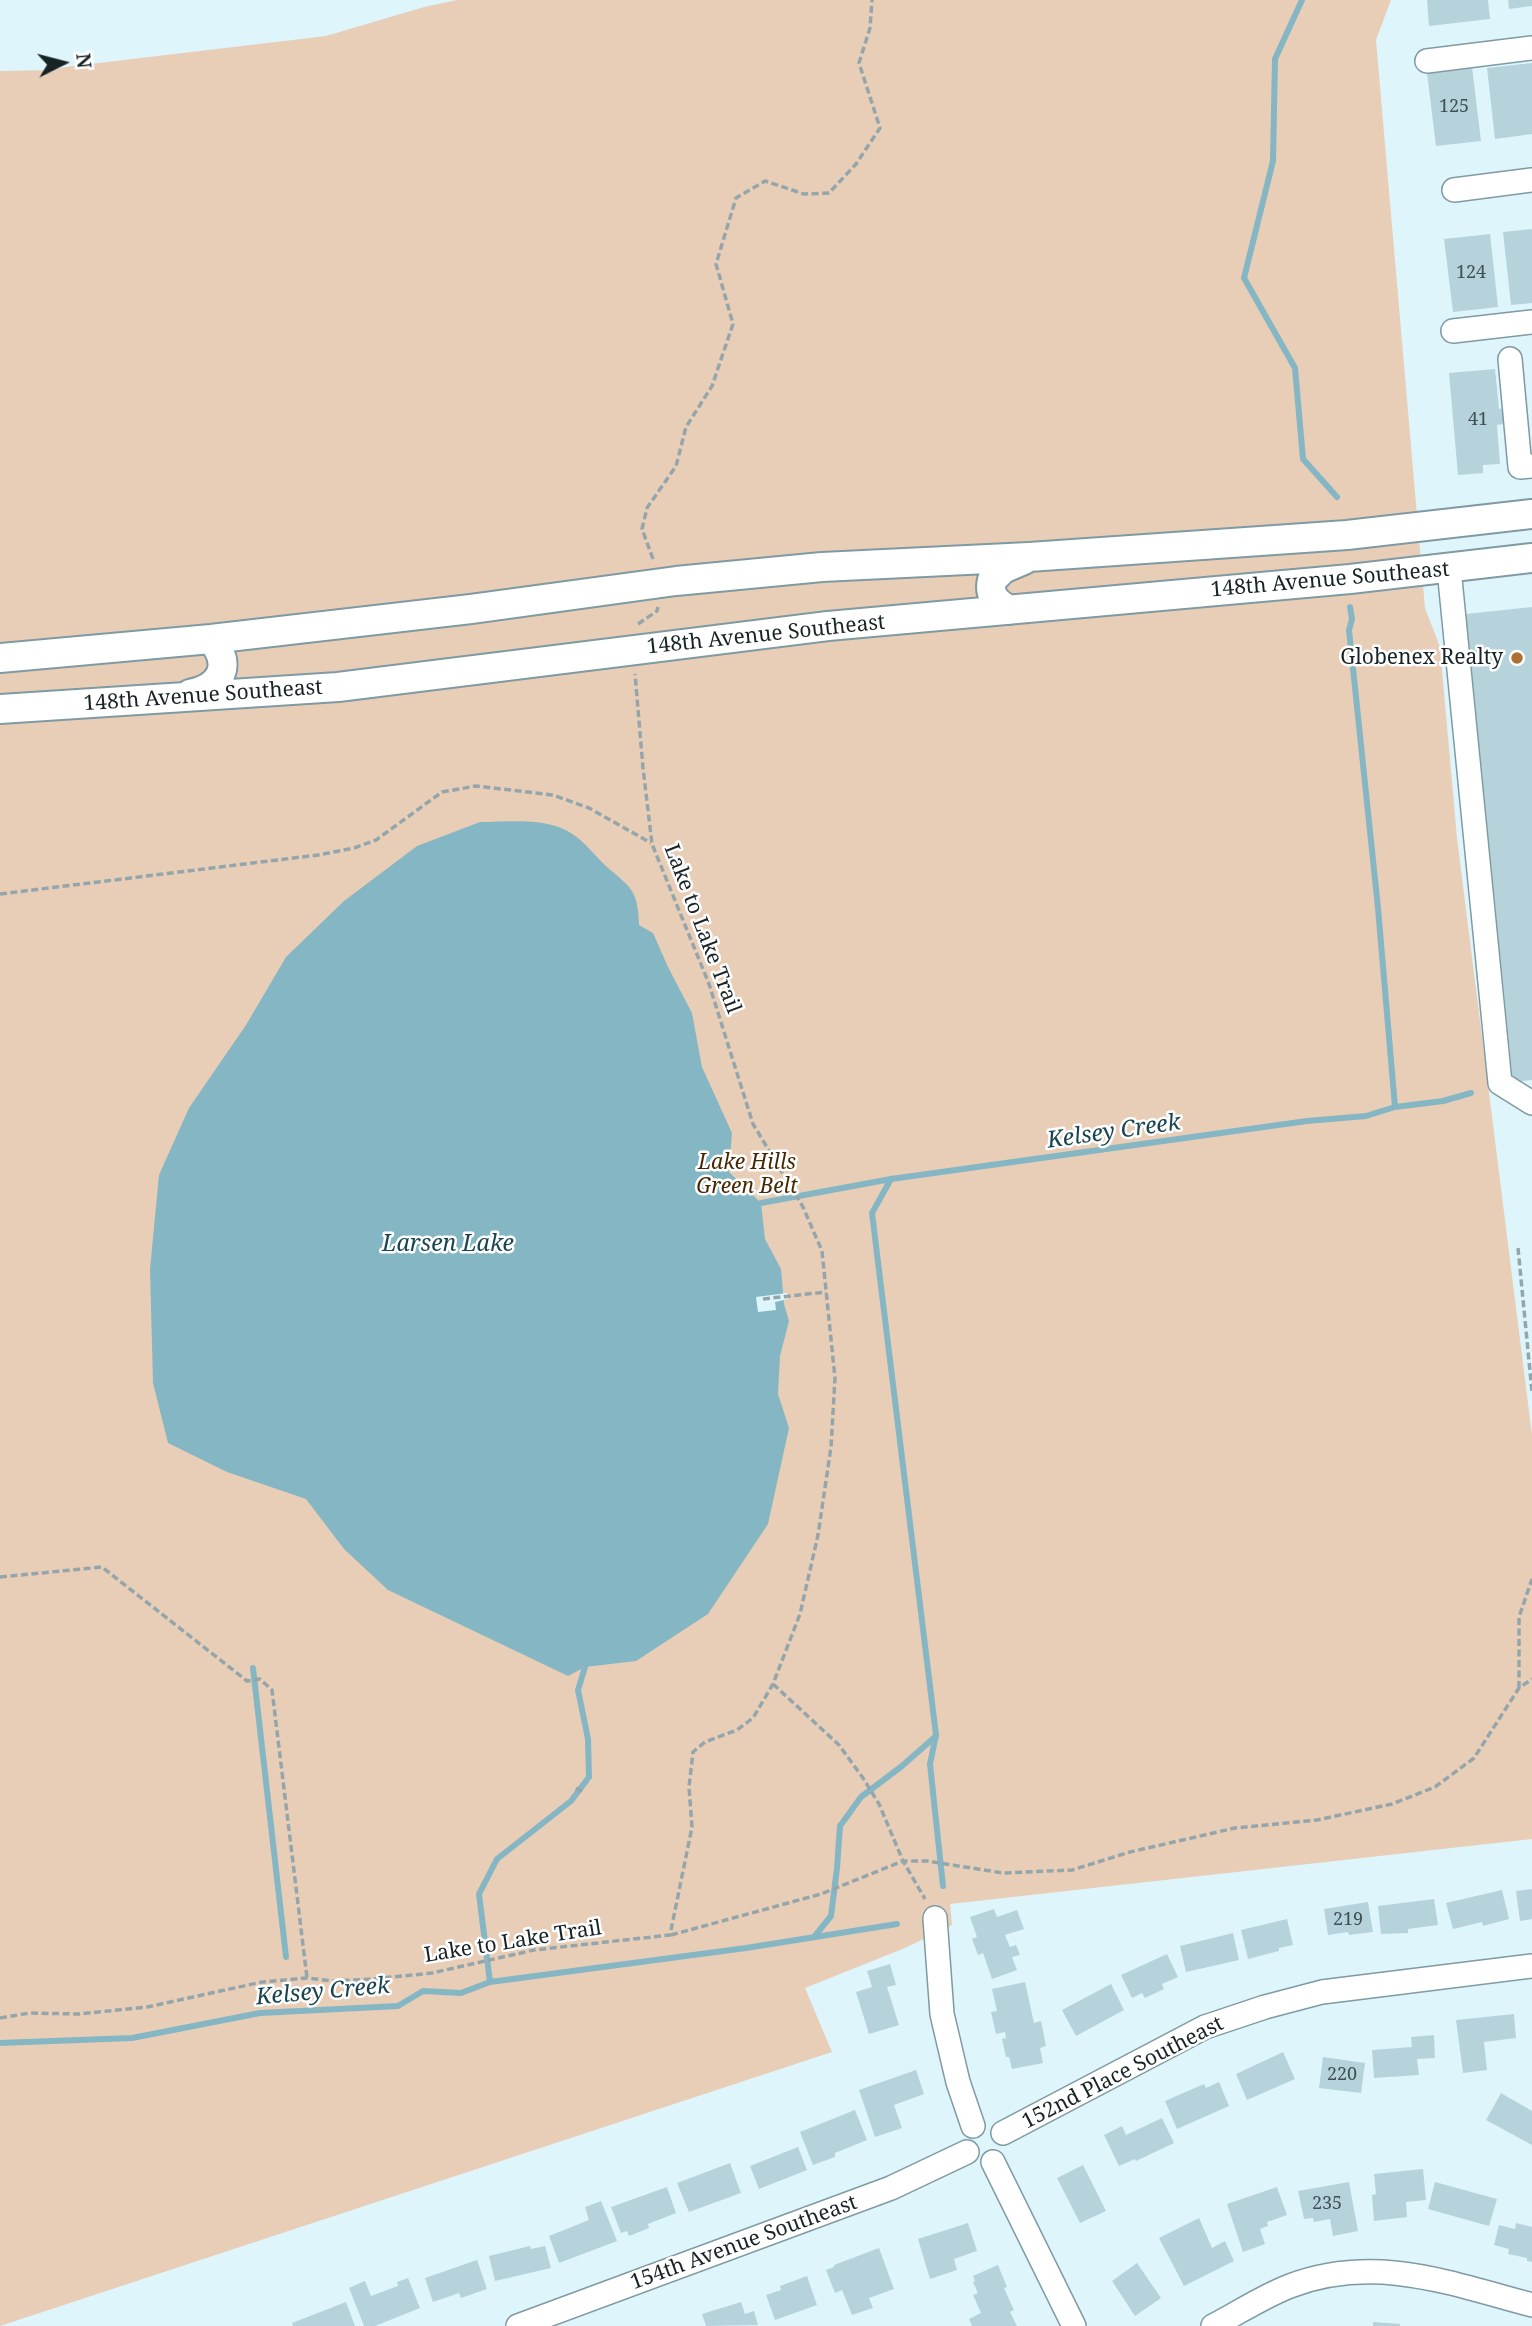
<!DOCTYPE html>
<html>
<head>
<meta charset="utf-8">
<style>
  body { margin:0 }
  #map { position:relative; width:1532px; height:2326px; overflow:hidden; background:#def5fc; font-family:"Noto Serif",serif }
  canvas { display:block }
  .north { position:absolute; left:28px; top:28px; width:70px; height:70px; -webkit-text-stroke:5px #fff; paint-order:stroke; rotate:84deg; font-size:19px; font-weight:700; line-height:28px; text-align:center; color:#182326 }
  .north::after { content:''; display:block; margin:auto; width:24px; height:32px; background:#182326; clip-path:polygon(50% 0,100% 100%,50% 72%,0 100%) }
</style>
</head>
<body>
<div id="map">
<canvas width="1532" height="2326"></canvas>
<div class="north">N</div>
</div>
<script>
const c = document.querySelector('canvas').getContext('2d');
c.lineJoin = 'round';
function fill(path, color) { c.fillStyle = color; c.fill(path, 'evenodd'); }
function strokePath(path, color, width, dash) { c.strokeStyle = color; c.lineWidth = width; c.lineCap = dash ? 'butt' : 'round'; c.setLineDash(dash || []); c.stroke(path); }
function write(font, color, halo, rows, align = 'center') {
  c.font = font + ' "Noto Serif",serif'; c.lineWidth = 5; c.setLineDash([]); c.textBaseline = 'middle'; c.strokeStyle = halo; c.fillStyle = color; for (const [text, x, y, turn = 0] of rows) {
    c.save(); c.translate(x, y); c.rotate((+turn || 0) * Math.PI / 180); c.textAlign = isNaN(turn) ? turn : align; if (halo) c.strokeText(text, 0, 0); c.fillText(text, 0, 0); c.restore();
  }
}
fill(new Path2D(`
  M457,0H1391L1376,40L1425,608L1440,647L1457,838L1532,1435V1839L950,1904L952,1925L905,1948L805,1988L832,2052L0,2326V71L55,70L65,67L326,36L424,7Z`), '#e9ceb7');
fill(new Path2D(`
  M480,822C509,822 546,817 571,833C585,842 595,856 607,867C632,888 638,891 639,925L653,933L668,967L692,1013L702,1067L732,1133L729,1172L761,1203L765,1239L781,1269L784,1304L789,1321L780,1356L778,1394L789,1428L768,1524L708,1614L636,1661L585,1667L568,1676L388,1590L344,1549L306,1499L227,1472L168,1443L153,1383L150,1269L159,1175L189,1108L246,1025L286,957L344,901L417,846Z`), '#85b6c4');
fill(new Path2D(`
  M787,1293L788,1299L775,1302L776,1310L758,1312L756,1297Z`), '#def5fc');
strokePath(new Path2D(`
  M1302,0L1275,59L1273,161L1244,278L1295,368L1303,459L1337,497
  M1350,607L1352,619L1349,630L1378,908L1395,1107
  M891,1179L872,1213L936,1735L930,1764L943,1886
  M761,1203L891,1179L1307,1121L1366,1116L1395,1107L1443,1101L1471,1093
  M253,1668L286,1957
  M814,1937L831,1916L837,1868L840,1826L861,1797L902,1766L936,1736
  M490,1982L746,1948L897,1924
  M0,2043L132,2038L260,2013L398,2006L423,1991L461,1993L490,1982L479,1894L497,1859L571,1801L589,1777L588,1739L578,1690L585,1667`), '#85b6c4', 6);
fill(new Path2D(`
  M1427,0H1488L1490,19L1429,26Z
  M1508,0H1532V6L1509,9Z
  M1532,63V134L1495,139L1487,68Z
  M1472,67L1481,141L1436,146L1427,73Z
  M1532,229V303L1511,305L1503,232Z
  M1490,234L1498,307L1453,312L1444,239Z
  M1495,369L1499,409L1503,408L1504,424L1497,425L1500,464L1483,465V473L1458,475L1449,373Z
  M1532,607V1080L1513,1082L1466,614Z
  M1532,1889V1919L1520,1921L1516,1891Z
  M1502,1890L1509,1919L1483,1926L1482,1922L1453,1929L1446,1903Z
  M1434,1899L1438,1925L1408,1929V1933L1381,1934L1378,1906Z
  M1368,1902L1373,1932L1349,1935L1348,1932L1328,1935L1324,1909Z
  M994,1909L997,1917L1017,1910L1024,1929L1005,1935L1010,1947L1016,1945L1020,1955L1012,1957L1017,1970L992,1979L983,1953L978,1955L972,1939L977,1937L970,1917Z
  M1287,1919L1293,1945L1279,1948V1951L1248,1959L1241,1930Z
  M1233,1933L1239,1960L1186,1972L1180,1946Z
  M1167,1954L1178,1977L1162,1984L1164,1989L1145,1998L1142,1993L1132,1998L1121,1975Z
  M890,1964L896,1985L887,1987L899,2025L869,2034L856,1992L872,1987L867,1971Z
  M1025,1982L1034,2023L1041,2021L1046,2046L1040,2048L1043,2063L1012,2069L1009,2057H1006L1002,2039L1006,2038L1005,2032L996,2034L991,2012L997,2011L992,1989Z
  M1111,1984L1124,2010L1076,2036L1062,2010Z
  M1514,2014L1516,2038L1484,2042L1487,2070L1463,2073L1456,2020Z
  M1434,2035L1435,2058L1417,2059L1419,2075L1374,2078L1372,2050L1412,2047L1411,2037Z
  M1283,2052L1295,2079L1247,2100L1236,2074Z
  M1323,2057L1365,2063L1361,2093L1319,2088Z
  M916,2070L924,2094L894,2105L902,2128L875,2137L859,2090Z
  M1219,2082L1229,2106L1177,2129L1165,2101L1204,2084L1206,2088Z
  M1501,2093L1532,2111V2145L1486,2120Z
  M855,2110L867,2140L835,2153V2157L813,2165L800,2132Z
  M1162,2118L1174,2143L1136,2161L1135,2159L1119,2166L1104,2135L1122,2126L1126,2135Z
  M798,2147L807,2170L759,2189L750,2166Z
  M730,2163L741,2193L689,2212L677,2183Z
  M1083,2165L1106,2211L1080,2223L1057,2178Z
  M1423,2169L1426,2200L1406,2202L1407,2217L1374,2221L1372,2195L1376,2194L1374,2174Z
  M1349,2182L1358,2231L1333,2236L1330,2219L1314,2222L1313,2218L1304,2219L1298,2191Z
  M1435,2182L1497,2199L1489,2226L1428,2209Z
  M667,2187L676,2213L648,2224L649,2228L629,2236L627,2231L621,2233L611,2207Z
  M1277,2187L1287,2215L1267,2222L1268,2226L1260,2229L1265,2244L1243,2252L1227,2204Z
  M601,2201L617,2241L559,2263L549,2236L589,2220L585,2207Z
  M1199,2218L1212,2248L1225,2241L1234,2261L1184,2286L1159,2238Z
  M968,2223L977,2251L954,2259L957,2270L930,2279L918,2239Z
  M1516,2223L1532,2227V2262L1527,2261V2258L1508,2254L1509,2249L1494,2245L1499,2225L1515,2229Z
  M530,2246L531,2249L545,2246L551,2268L495,2281L489,2256Z
  M879,2248L894,2289L869,2298L873,2308L852,2315L842,2290L835,2293L826,2270L834,2267V2265Z
  M477,2260L487,2289L461,2298L459,2293L433,2302L425,2278Z
  M1137,2263L1161,2298L1135,2316L1112,2281Z
  M998,2265L1007,2287L1004,2288L1014,2310L1010,2312L1017,2326H972L969,2319L981,2313L973,2295L978,2293L973,2282L975,2281L973,2276Z
  M807,2276L817,2305L775,2320L766,2295L781,2290L780,2286Z
  M408,2278L420,2308L375,2326H364L349,2288L365,2281L371,2296L398,2286L397,2282Z
  M346,2302L355,2326H293L292,2323Z
  M741,2302L745,2314L754,2311L758,2325L706,2326L702,2314Z
  M1373,2322L1400,2324V2326H1373Z`), '#b6d3db');
const minor = new Path2D(`
  M1427,61L1532,48
  M1454,190L1532,180
  M1453,331L1532,322
  M1510,359L1520,467L1532,466
  M1449,569L1500,1083L1532,1103
  M935,1918L942,2014L958,2082L973,2126
  M1003,2133L1205,2027L1265,2007L1322,1992L1532,1966
  M993,2162L1074,2326
  M518,2326L891,2188L967,2152
  M1213,2326C1238,2313 1264,2296 1290,2286C1375,2254 1449,2283 1532,2305`);
const major = new Path2D(`
  M1009,610C997,603 988,596 992,580L1003,569L1024,560
  M0,658L211,639L471,609L676,581L822,567L1029,557L1347,535L1532,514
  M190,694C222,687 233,665 211,639
  M0,709L338,687L828,626L1350,579L1532,558`);
strokePath(minor, '#7f9aa2', 26);
strokePath(major, '#7f9aa2', 32);
strokePath(new Path2D(`
  M653,559L642,529L647,508L676,466L686,427L712,386L733,324L716,264L736,198L765,181L804,194L829,193L856,164L880,128L859,63L870,28L872,0
  M638,624L657,611L658,607
  M0,894L318,855L354,848L376,840L442,792L476,786L553,795L589,808L651,843
  M1518,1248L1532,1392
  M763,1299L826,1292
  M0,1577L102,1567L247,1681L260,1679L272,1690L307,1978
  M773,1684L839,1745L863,1778L879,1804L903,1861L925,1899
  M1519,1688V1617L1532,1579
  M576,1788L582,1792
  M671,1935L821,1894L903,1861H927L1003,1873L1072,1870L1130,1852L1235,1828L1317,1820L1392,1804L1435,1787L1474,1758L1519,1688L1532,1679
  M0,2018L30,2013L79,2014L147,2007L262,1982L307,1978L332,1981L373,1979L432,1973L534,1950L670,1935L692,1827L689,1787L693,1752L705,1742L737,1730L753,1718L773,1684L800,1614L818,1535L831,1447L835,1378L822,1251L803,1207L753,1124L709,984L652,844L643,768L635,674`), '#94a6ac', 3.5, [7, 3.5]);
strokePath(minor, '#fff', 23);
strokePath(major, '#fff', 28);
for (const [x, y, r, color] of [
  [1517,658,7,"#ad7033"]
]) { const dot = new Path2D(); dot.arc(x, y, r, 0, 2 * Math.PI); c.fillStyle = color; c.fill(dot); strokePath(dot, '#fff', 2.5); }
write('18px', '#404f53', null, [
  ["125",1454,107],
  ["124",1471,273],
  ["41",1478,420],
  ["219",1348,1920],
  ["220",1342,2075],
  ["235",1327,2204]
]);
write('21px', '#182326', '#fff', [
  ["148th Avenue Southeast",1330,580,-5],
  ["148th Avenue Southeast",766,635,-6],
  ["148th Avenue Southeast",203,696,-4],
  ["Lake to Lake Trail",702,929,69],
  ["Lake to Lake Trail",513,1942,-9],
  ["152nd Place Southeast",1123,2073,-27],
  ["154th Avenue Southeast",744,2243,-20]
]);
write('21px', '#182326', '#fff', [
  ["Globenex Realty",1503,658]
], 'right');
write('italic 21px', '#482802', '#fff', [
  ["Lake Hills",747,1163],
  ["Green Belt",747,1187]
]);
write('italic 23px', '#194550', '#fff', [
  ["Kelsey Creek",1114,1132,-8],
  ["Larsen Lake",448,1244],
  ["Kelsey Creek",323,1992,-5]
]);
</script>
</body>
</html>
